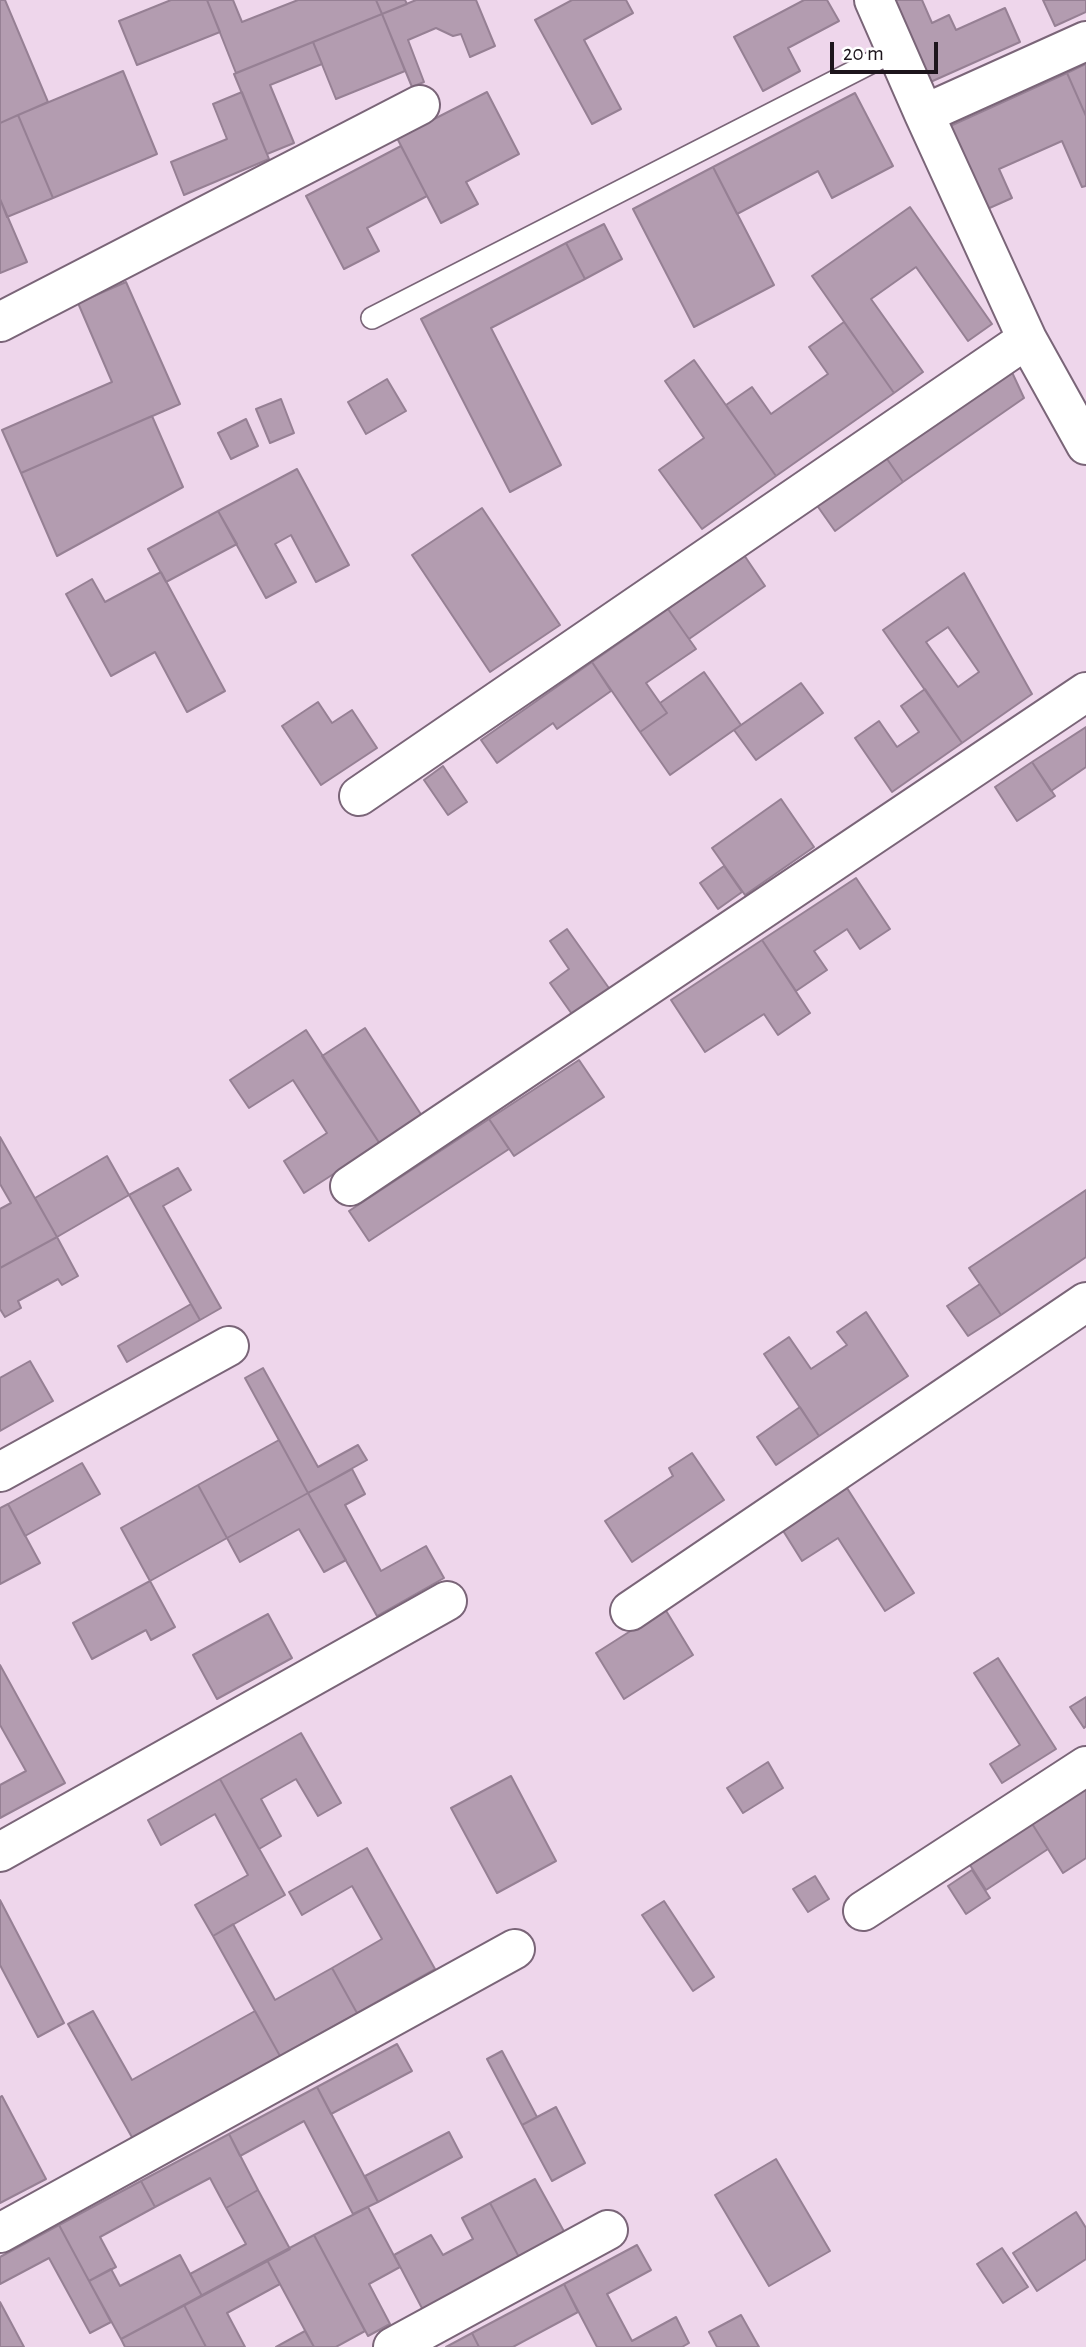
<!DOCTYPE html>
<html>
<head>
<meta charset="utf-8">
<style>
  body { margin:0 }
  #map { position:relative; width:1086px; height:2347px; overflow:hidden; background:#eed6eb; font-family:"Alegreya Sans",sans-serif }
  canvas { display:block }
  .scale { position:absolute; left:830px; top:42px; width:108px; height:32px; box-sizing:border-box; border:4px solid #1d151c; border-top:0; padding-left:9px; font-size:21px; line-height:24px; white-space:nowrap; color:#1d151c; -webkit-text-stroke:5px #fff; paint-order:stroke }
</style>
</head>
<body>
<div id="map">
<canvas width="1086" height="2347"></canvas>
<div class="scale">20 m</div>
</div>
<script>
const c = document.querySelector('canvas').getContext('2d');
c.lineJoin = 'round';
function fill(path, color) { c.fillStyle = color; c.fill(path, 'evenodd'); }
function strokePath(path, color, width, dash) { c.strokeStyle = color; c.lineWidth = width; c.lineCap = dash ? 'butt' : 'round'; c.setLineDash(dash || []); c.stroke(path); }
const building = new Path2D(`
  M0,0H5L48,102L0,123Z
  M171,0H207L220,32L137,65L119,21Z
  M207,0H233L242,22L298,0H376L382,14L236,73Z
  M376,0H405L407,4L382,14Z
  M416,0H476L495,46L470,57L461,34L453,36L436,28L408,40L424,82L412,87L382,14Z
  M572,0H626L633,13L584,40L621,109L592,124L535,20Z
  M804,0H827L839,21L788,48L800,71L763,91L734,37Z
  M888,0H922L932,23L949,15L956,30L1005,8L1020,42L926,84Z
  M1043,0H1086V12L1055,26Z
  M382,14L405,71L336,99L313,42Z
  M313,42L322,64L270,85L294,143L267,154L234,74Z
  M1086,64V116L1067,73Z
  M123,71L157,154L53,198L18,115Z
  M1067,73L1086,116V186L1082,187L1062,141L999,169L1012,198L985,210L948,127Z
  M242,92L269,159L184,195L171,162L227,139L213,104Z
  M487,92L519,154L466,182L478,204L441,223L397,138Z
  M855,93L893,166L832,198L818,171L737,214L713,167Z
  M18,115L53,198L7,217L0,199V123Z
  M401,146L427,196L367,228L379,251L344,269L306,196Z
  M713,167L774,285L694,327L633,209Z
  M0,199L27,262L0,273Z
  M910,207L992,324L968,341L916,267L871,299L923,372L894,393L812,276Z
  M604,224L622,259L585,279L566,243Z
  M566,243L585,279L491,328L561,465L510,492L421,319Z
  M126,282L180,404L21,473L2,430L112,382L78,303Z
  M844,322L894,393L776,476L726,405L752,387L771,414L828,374L809,347Z
  M694,360L776,476L702,529L659,470L704,438L665,381Z
  M1010,368L1024,398L903,482L885,456Z
  M387,379L406,411L366,434L348,402Z
  M281,399L294,433L270,443L256,409Z
  M152,416L183,487L57,556L21,473Z
  M246,419L258,446L231,459L218,433Z
  M885,456L903,482L835,531L816,504Z
  M297,469L349,565L316,582L291,535L275,544L296,582L266,598L218,511Z
  M482,508L560,625L490,672L412,555Z
  M218,511L237,544L166,582L148,549Z
  M744,555L765,586L689,639L668,609Z
  M161,572L225,691L187,712L155,652L111,676L66,594L92,579L105,602Z
  M964,573L1032,694L962,743L883,630ZM948,627L979,672L958,687L926,642Z
  M668,609L696,649L646,683L667,713L640,732L592,662Z
  M592,662L611,691L557,729L553,723L497,763L481,740Z
  M704,672L741,725L670,775L640,732L667,713L660,703Z
  M801,683L823,713L756,760L734,730Z
  M925,689L962,743L892,792L855,738L879,721L897,747L919,732L901,706Z
  M318,702L332,723L352,710L377,748L321,785L282,726Z
  M1086,727V767L1051,791L1032,762Z
  M1032,762L1055,796L1017,821L995,787Z
  M443,766L467,802L448,815L424,780Z
  M781,799L814,847L745,895L712,848Z
  M724,866L742,892L718,909L700,883Z
  M856,878L890,929L860,949L847,929L814,951L827,970L796,991L762,940Z
  M567,929L611,991L574,1017L550,983L569,969L550,941Z
  M762,940L810,1013L778,1035L764,1014L705,1052L671,1000Z
  M365,1028L422,1116L380,1144L322,1056Z
  M306,1030L380,1144L304,1193L284,1161L327,1133L293,1080L249,1108L230,1080Z
  M579,1060L604,1097L514,1156L489,1119Z
  M489,1119L509,1149L369,1241L349,1211Z
  M0,1137L57,1237L0,1268V1209L11,1203L0,1184Z
  M107,1156L129,1195L57,1237L35,1198Z
  M178,1168L191,1190L163,1206L221,1308L200,1320L129,1195Z
  M1086,1190V1257L1001,1315L969,1268Z
  M57,1237L78,1276L62,1285L58,1279L18,1301L21,1308L5,1317L0,1309V1268Z
  M980,1284L1001,1315L968,1336L947,1306Z
  M191,1304L200,1320L127,1362L118,1346Z
  M866,1312L908,1376L819,1436L764,1354L789,1337L811,1369L847,1345L837,1332Z
  M30,1361L53,1401L0,1431V1378Z
  M263,1368L318,1467L358,1445L367,1460L308,1493L245,1378Z
  M800,1407L819,1436L776,1465L757,1437Z
  M279,1440L308,1493L227,1538L198,1485Z
  M692,1453L724,1500L632,1562L605,1521L673,1476L669,1468Z
  M82,1463L100,1494L25,1536L8,1504Z
  M352,1469L365,1494L345,1505L381,1571L426,1546L444,1578L377,1616L308,1493Z
  M198,1485L227,1538L150,1581L121,1528Z
  M847,1488L914,1593L885,1611L838,1538L802,1561L782,1529Z
  M308,1493L346,1560L324,1572L299,1529L240,1562L227,1538Z
  M8,1504L40,1563L0,1584V1508Z
  M150,1581L175,1627L151,1640L146,1630L92,1659L73,1623Z
  M665,1609L693,1655L624,1699L596,1653Z
  M268,1614L292,1658L217,1699L193,1655Z
  M998,1658L1056,1749L1002,1783L990,1764L1020,1745L974,1673Z
  M0,1665L65,1783L0,1818V1785L26,1771L0,1725Z
  M1086,1697V1726L1084,1728L1070,1707Z
  M301,1733L341,1803L318,1816L296,1779L261,1799L281,1836L259,1849L220,1779Z
  M768,1762L783,1788L743,1813L727,1788Z
  M511,1776L556,1861L497,1893L451,1808Z
  M220,1779L285,1895L213,1936L195,1905L248,1875L215,1814L161,1845L148,1820Z
  M1086,1786V1858L1063,1873L1031,1822Z
  M1031,1822L1048,1849L986,1890L968,1862Z
  M367,1848L435,1969L357,2013L332,1968L382,1939L352,1886L302,1915L289,1892Z
  M972,1870L990,1898L966,1914L948,1886Z
  M815,1876L829,1899L808,1912L793,1889Z
  M0,1900L64,2023L38,2037L0,1965Z
  M664,1901L714,1977L693,1991L642,1915Z
  M233,1924L275,2000L332,1968L357,2013L280,2056L213,1936Z
  M93,2011L132,2080L255,2011L280,2056L133,2139L68,2024Z
  M397,2044L412,2071L331,2114L317,2087Z
  M502,2051L537,2117L522,2125L487,2059Z
  M317,2087L378,2202L353,2214L304,2121L240,2156L229,2134Z
  M2,2096L46,2179L0,2203V2097Z
  M556,2107L585,2163L552,2181L522,2125Z
  M449,2132L462,2157L378,2202L365,2176Z
  M229,2134L258,2190L226,2208L210,2178L155,2207L141,2181Z
  M776,2159L830,2251L769,2286L715,2195Z
  M535,2179L566,2235L520,2259L490,2203Z
  M141,2181L155,2207L100,2237L116,2267L89,2281L59,2225Z
  M258,2190L290,2249L202,2296L190,2274L246,2244L226,2208Z
  M490,2203L520,2259L424,2312L394,2255L431,2235L443,2255L473,2239L462,2218Z
  M368,2207L400,2267L369,2284L390,2324L368,2336L314,2235Z
  M1076,2212L1086,2228V2259L1037,2291L1013,2253Z
  M59,2225L111,2322L90,2333L49,2258L0,2284V2257Z
  M314,2235L365,2331L336,2347H314L267,2260Z
  M637,2245L651,2270L607,2294L632,2341L676,2317L689,2343L682,2347H597L564,2284Z
  M1002,2248L1028,2287L1003,2303L977,2264Z
  M180,2255L202,2296L121,2339L89,2281L111,2269L120,2286Z
  M267,2260L280,2284L227,2313L245,2347H206L184,2305Z
  M564,2284L578,2312L513,2347H479L472,2333Z
  M0,2302L24,2347H0Z
  M184,2305L206,2347H125L121,2339Z
  M741,2315L759,2347H717L709,2332Z
  M305,2331L314,2347H276Z
  M472,2333L479,2347H446Z`);
fill(building, '#b39cb0');
strokePath(building, '#968094', 2);
const lane = new Path2D(`
  M372,318L896,50`);
const street = new Path2D(`
  M874,0L924,114L1027,339L1086,445
  M924,114L1086,41
  M0,322L420,105
  M359,796L1027,339
  M350,1186L1086,692
  M0,1472L229,1346
  M630,1611L1086,1302
  M0,1852L447,1601
  M863,1911L1086,1766
  M0,2233L515,1949
  M393,2347L608,2230`);
strokePath(lane, '#7a6578', 24);
strokePath(street, '#7a6578', 42);
strokePath(lane, '#fff', 21);
strokePath(street, '#fff', 38);
</script>
</body>
</html>
